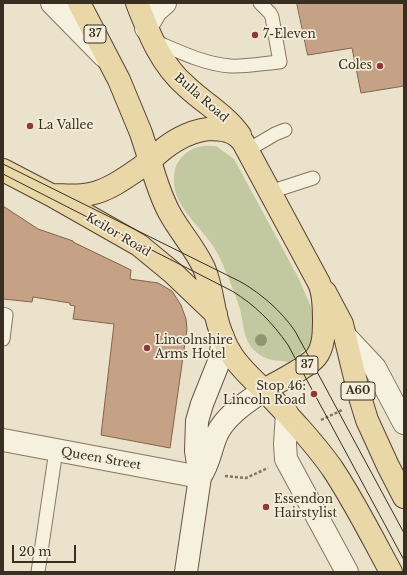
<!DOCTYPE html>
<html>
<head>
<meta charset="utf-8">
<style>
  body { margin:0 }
  #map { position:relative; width:407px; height:575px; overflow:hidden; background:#ebe2cb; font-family:"Libre Baskerville",serif }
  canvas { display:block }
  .frame { position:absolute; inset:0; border:4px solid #382e22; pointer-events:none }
  .scale { position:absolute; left:12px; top:545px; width:64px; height:18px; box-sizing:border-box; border:2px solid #382e22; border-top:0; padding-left:5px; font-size:12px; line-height:14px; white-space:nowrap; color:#382e22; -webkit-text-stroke:3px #f3edda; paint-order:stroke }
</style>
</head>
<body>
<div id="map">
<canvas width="407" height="575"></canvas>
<div class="frame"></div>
<div class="scale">20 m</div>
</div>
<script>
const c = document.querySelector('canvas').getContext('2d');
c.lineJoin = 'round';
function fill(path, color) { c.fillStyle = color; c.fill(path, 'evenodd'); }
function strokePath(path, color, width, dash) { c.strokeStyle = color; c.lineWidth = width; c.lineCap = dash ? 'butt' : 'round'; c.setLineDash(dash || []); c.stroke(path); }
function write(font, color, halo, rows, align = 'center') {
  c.font = font + ' "Libre Baskerville",serif'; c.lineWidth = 3.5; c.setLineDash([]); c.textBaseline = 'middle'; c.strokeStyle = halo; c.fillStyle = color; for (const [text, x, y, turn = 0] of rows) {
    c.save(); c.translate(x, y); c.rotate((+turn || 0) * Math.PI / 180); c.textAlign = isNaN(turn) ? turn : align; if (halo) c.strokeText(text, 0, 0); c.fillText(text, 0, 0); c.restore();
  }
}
fill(new Path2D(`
  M216,146L234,159L298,277L312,309L318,326L311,345L289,362C274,360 264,361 253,349C242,337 244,321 239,306C234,290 227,274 220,258C206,226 164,206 176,166C179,158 189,149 198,147C204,145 211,146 216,146Z`), '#c2c8a0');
const building = new Path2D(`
  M297,3H404V86L361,93L352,48L308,55Z
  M3,206L38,229L73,241V242L131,270L130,279L158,283L172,291L181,305L186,319L187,329L170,448L101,435L114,324L73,319L75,306L70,305V303L33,297L32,302L3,299Z`);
fill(building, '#c5a285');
strokePath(building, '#836249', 1);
const service = new Path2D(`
  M154,41C178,51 204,64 230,66C246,67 264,63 280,62L272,17L270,13L260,3
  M248,150L275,134L285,130
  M270,192L313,178
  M3,314L6,315L3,339
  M38,572L56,450`);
const minor = new Path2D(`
  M52,3L104,56
  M346,337L375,368L404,423
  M287,413L285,444L286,459L347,572
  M3,440L200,477`);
const tertiary = new Path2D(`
  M146,28L156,11L165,3`);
const secondary = new Path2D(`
  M200,477C210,462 210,450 217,434C226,415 247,402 264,390
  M186,572L200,477L196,451L197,421L202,404L220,359L223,337`);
const primary = new Path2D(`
  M79,3L119,80L141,133L150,161
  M137,3C149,34 161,65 187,87C204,103 226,115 240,135
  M208,129C221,129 234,130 243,142L319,283C324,294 324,307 324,319C324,332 324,347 316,357C308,367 276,383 264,390C236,364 224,351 215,312C212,297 210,282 204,268C195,248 179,231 169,212C160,195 155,178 150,161C166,145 185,132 208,129Z
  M3,170L51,195L139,245L173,273L216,314
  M52,195C64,195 77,197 90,194C111,190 132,173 150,161
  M325,292L342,324L359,394L367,420L388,466L404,497
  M264,390C288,415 312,440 332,468C354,501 372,537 391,572`);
strokePath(service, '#867661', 15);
strokePath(minor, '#867661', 24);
strokePath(tertiary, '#867661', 24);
strokePath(secondary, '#685744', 24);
strokePath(primary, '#554434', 24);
strokePath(new Path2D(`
  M321,420L342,410
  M225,476L246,478L268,468`), '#867661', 2.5, [3, 2]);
strokePath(service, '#f6f0de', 13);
strokePath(minor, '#f6f0de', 22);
strokePath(tertiary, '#f6f0de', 22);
strokePath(secondary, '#f6f0de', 22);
strokePath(primary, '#e9d7a8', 22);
strokePath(new Path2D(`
  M3,164L241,282C263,295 281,311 295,331L404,533
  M3,174L232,291C255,305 272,322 288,345L404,560`), '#382e22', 1);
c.fillStyle = '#919373';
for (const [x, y] of [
  [261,340]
]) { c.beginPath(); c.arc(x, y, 6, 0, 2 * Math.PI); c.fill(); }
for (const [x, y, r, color] of [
  [255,35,4,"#8f3937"],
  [380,66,4,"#8f3937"],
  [30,126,4,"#8f3937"],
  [147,348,4,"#8f3937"],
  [314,394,4,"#8f3937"],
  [266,507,4,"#8f3937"]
]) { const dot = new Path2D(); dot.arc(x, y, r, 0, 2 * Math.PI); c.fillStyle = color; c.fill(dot); strokePath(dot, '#f3edda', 1.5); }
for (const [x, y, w] of [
  [95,34,22],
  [307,365,22],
  [358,391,34]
]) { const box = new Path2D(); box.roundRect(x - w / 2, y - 9, w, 18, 3); c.fillStyle = '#f3edda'; c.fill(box); strokePath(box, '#382e22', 1); }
write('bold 11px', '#382e22', null, [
  ["37",95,34],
  ["37",307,365],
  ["A60",358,391]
]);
write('12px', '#382e22', '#f3edda', [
  ["7-Eleven",263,35],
  ["Coles",372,66,"right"],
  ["La Vallee",38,126],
  ["Lincolnshire",155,341],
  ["Arms Hotel",155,355],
  ["Stop 46:",306,387,"right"],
  ["Lincoln Road",306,401,"right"],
  ["Essendon",274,500],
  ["Hairstylist",274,514]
], 'left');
write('12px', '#382e22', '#f3edda', [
  ["Bulla Road",201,98,41],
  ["Keilor Road",118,235,31],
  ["Queen Street",101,459,10]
]);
</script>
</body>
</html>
